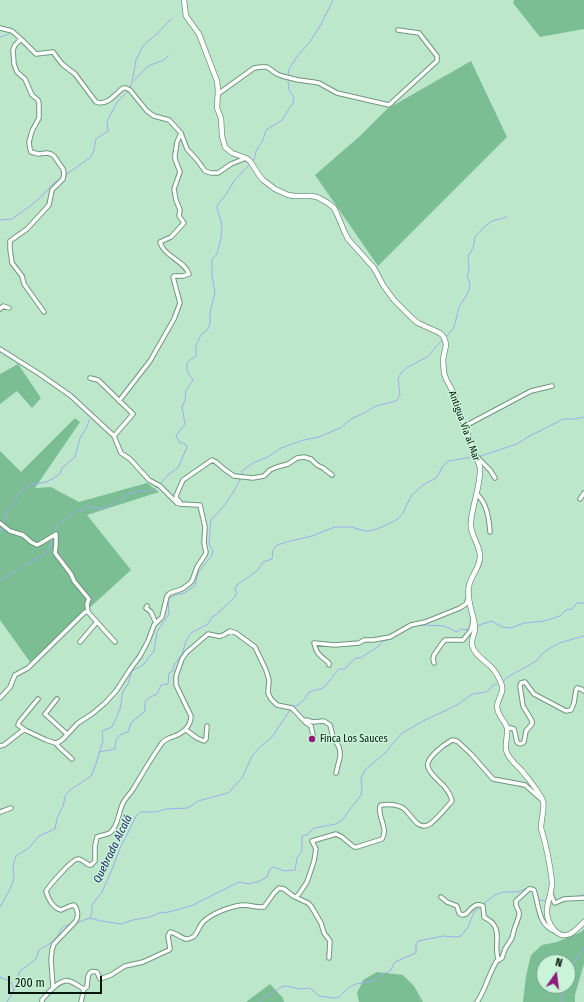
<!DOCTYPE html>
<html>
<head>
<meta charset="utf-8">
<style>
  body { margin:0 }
  #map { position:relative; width:584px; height:1002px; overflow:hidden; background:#bce7cb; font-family:"Fira Sans Condensed",sans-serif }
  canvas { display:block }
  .north { position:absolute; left:536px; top:954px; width:40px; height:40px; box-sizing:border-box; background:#c9f4d8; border:1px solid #7b9b87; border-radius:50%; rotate:14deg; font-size:11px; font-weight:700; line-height:16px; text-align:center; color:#07160d }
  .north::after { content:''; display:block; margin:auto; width:14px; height:18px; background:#8f1c7c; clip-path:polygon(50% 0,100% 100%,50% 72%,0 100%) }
  .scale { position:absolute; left:8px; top:976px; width:94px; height:18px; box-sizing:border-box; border:2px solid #07160d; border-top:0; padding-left:5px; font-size:12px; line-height:14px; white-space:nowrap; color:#07160d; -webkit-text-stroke:3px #c9f4d8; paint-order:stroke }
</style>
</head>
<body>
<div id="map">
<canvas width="584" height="1002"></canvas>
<div class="north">N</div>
<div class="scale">200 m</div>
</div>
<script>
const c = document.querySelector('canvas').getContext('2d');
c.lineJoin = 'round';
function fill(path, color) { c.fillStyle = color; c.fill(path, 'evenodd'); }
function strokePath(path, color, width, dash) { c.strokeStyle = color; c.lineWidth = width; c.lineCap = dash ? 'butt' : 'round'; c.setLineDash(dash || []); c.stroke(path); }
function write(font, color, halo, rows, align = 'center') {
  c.font = font + ' "Fira Sans Condensed",sans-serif'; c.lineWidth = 3; c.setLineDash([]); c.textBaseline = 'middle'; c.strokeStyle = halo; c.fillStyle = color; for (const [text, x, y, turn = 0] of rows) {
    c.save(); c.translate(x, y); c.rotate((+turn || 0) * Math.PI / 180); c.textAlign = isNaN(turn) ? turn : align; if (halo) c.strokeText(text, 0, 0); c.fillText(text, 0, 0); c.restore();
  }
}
fill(new Path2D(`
  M514,0H584V29L540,37L513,3Z
  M471,61L507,137L378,266L315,175L360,136L387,109Z
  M18,364L41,398L32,408L17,391L0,404V374Z
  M75,418L80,422L35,488L51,487L79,502L147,483L159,492L87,515L131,570L30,662L0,620V451L21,472Z
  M584,929V964L575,995V1002H523L526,976L531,955L542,945L557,942L581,932ZM544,962H568V986H544Z
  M377,972L403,975L414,986L423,1002H359L357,993L363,980Z
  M270,984L283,998L284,1002H246Z`), '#7bbe94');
strokePath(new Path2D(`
  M0,37L9,34
  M288,76L289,69L298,55L310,42L320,26L333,0
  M134,81L148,66L164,60L168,56
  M130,88L132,82L136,60L143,46L158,33L171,19
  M254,160L256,151L263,140L266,130L282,120L293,103L294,98L289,90L288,80
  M64,176L91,157L94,150L96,139L108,131L107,121L118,101L128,91
  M0,220L12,219L37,201L55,182L62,178
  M447,336L454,327L459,307L469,291L470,283L467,277L469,269L468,256L473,248L475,237L482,229L492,221L507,217
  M478,457L517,444L531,435L542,430L563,419H575L584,417
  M242,476V471L253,463L268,457L281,448L304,440L319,437L340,428L353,418L360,415L376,406L396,401L400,395L398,379L401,373L408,367L427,357L442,340
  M160,484L169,474L178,468L187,447L185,444L179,442L176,436L185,424L182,407L185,400L186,390L193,380C190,376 184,368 188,362C189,360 194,358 196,356V345L201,335L208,329L210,324V312L215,293L212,275V259L217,254L221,238L222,228L221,221L217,208L218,204L225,196L234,181L249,165
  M3,523L7,512L20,492L30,485L46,482L54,478L60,474L62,468L75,457L80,438L87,427L89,420
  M0,533L2,526
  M55,533L57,525L77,511L83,510L88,505C108,517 117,496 134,492C140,490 147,492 153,490C153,490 158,486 158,486
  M0,580L18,570L24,565L43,555L47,552L53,538
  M415,626L424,625L444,626L457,632L461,629L469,630
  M476,626L492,621L502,627L511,628L524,623L544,621L560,616L566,610L572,609L577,603H584
  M362,657L379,646L383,641L391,639
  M503,683L506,678L536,661L544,652L559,643L584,636
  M293,707C302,704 304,700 309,692L323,688L339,669H345L355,658H361
  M99,752L115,749L116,740L120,735L128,732L131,723L145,711C144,699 146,699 157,694L161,685L168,684L169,673L173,671L174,665L182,654L186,641L191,633L208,624L212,617L216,615L222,609L234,598L237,593L235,589L237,585L258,570L263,562L272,559L273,550L277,545L290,541L312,536L335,527H351L365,531H370L382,527L398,519L403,513L411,496L423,485L436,478L443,466L448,461L473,457
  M536,891L539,900L546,901
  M571,897L580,896L583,894
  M483,904L495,895L503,892H517L531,887
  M0,907L11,887L14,879L13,865L16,856L29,848L39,836L55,829L57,818L64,804L63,802L65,801L64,797L70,790L91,776L96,764L103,740L102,731L112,727L120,709L123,691L128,684L132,671L143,665L154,651L157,632L169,614L168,599L175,595L184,593L195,586L198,573L212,555L213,550L210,546L209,543L211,519C221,512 236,490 240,479
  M90,917L92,913V905L102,892L113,867L121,846L127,835L136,816L141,812H156L166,809L188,808L198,801L228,793L242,778L252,756L260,747L272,737L290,710
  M76,923L90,918L101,921L121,924L133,920L150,917L159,913L169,912L193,905L239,882L249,884L260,881L267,877L270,869L274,867L284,871L295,870L297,858L302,851V836L307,835L314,828L336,824L342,820L361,795L362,790L361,779L365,770L385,753L401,734L423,721L455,706L473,694L486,692L488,691L493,685L497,684
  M0,976L1,978C10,980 11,981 14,990L7,1002
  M568,978L572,966L584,947
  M14,990L20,971L36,959L39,950C45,947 50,944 55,939C62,931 59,927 71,924
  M259,1002L264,997L281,987L286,986L300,989L309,988L314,991L319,996L334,998L339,997L348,988L356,984L372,981L391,970L394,963L397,961L416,953V944L418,941L443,936L456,937L461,936L468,927L474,912L482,906
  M562,1002V997L565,986`), '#9fabec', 1);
const minor = new Path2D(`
  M0,28L12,31L21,39L36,54L53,52L62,64L75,74L96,102C108,106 115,94 123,88H126L130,90L147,111L154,116L169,120L181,133L187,149L197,160L205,171L211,173H218L231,164L246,158
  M21,39L15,45L13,50L14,64L17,72L25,79L32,95L38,100L39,103V118L32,131L29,142L30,149L31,152L35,153L38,154L47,153L51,154L54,156L63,169L64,173L63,179L52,190L49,205L27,229L10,241V249L12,263L22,276L24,284L44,312
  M218,94L254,68L261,67H267L277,74L282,76L298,80L313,82L319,83L337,93L389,105L437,61V56L419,33L398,30
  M0,309L3,306L9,308
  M0,349L41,375L71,396L114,436L121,453L130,459L149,480L160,486L177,503L180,504L198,505H200L205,527L204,543L206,552L205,555L197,567L192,581L189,584L182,589L170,593L167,596L162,617L154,625L148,641L140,656L131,668L116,691L105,703L92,714L78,723L63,739L59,742L55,743L46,740L25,730L22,731L4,745L0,746
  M90,378L98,380L133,414L114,436
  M119,401L150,361L174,319L180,303L173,277L174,276H183L189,274C185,262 168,257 163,248C161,246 161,244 160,242L171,237L184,223L179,216L180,210L176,200L174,189L180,172L175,159V155L177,142L181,133
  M465,426L531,391L552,386
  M477,457L490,470L495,478
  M477,494C487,504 489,518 490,532
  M580,499L584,493
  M180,502L177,499L176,496L183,480L212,460L216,462L224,469L234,476L253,478L264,476L270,470L277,467L288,464L297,458L304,457L311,459L317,465L323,468L332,475
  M0,523L10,531L23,535L31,542L37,545L41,543L56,534
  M56,534V545L55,553L71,574L74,581L89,599L87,604L88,612
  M147,606L146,608L151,612L155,621L156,622
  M80,642L96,623V621
  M434,663L433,659L434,655L443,642L445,640H463L471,630L473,620
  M329,665V663C321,656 316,654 314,643L335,645L359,643L364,640H373L390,637L411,625L425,622L460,608L466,604L468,599
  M0,698L10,687L15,675L28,668L85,612H88L115,642
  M57,699L45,714L67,734
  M306,720L313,722L324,721L330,725L333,737L339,747L340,752V757L336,773
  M507,729L510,728L514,729L515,733L517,742C519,745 522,744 524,742L526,731L532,724V721L523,706L520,686L521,683L525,682L534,694L566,711L571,710L574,703L576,690L577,688L581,689L584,691
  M25,730L18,725L19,722L38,699
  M186,730L197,738L204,741L206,739L207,726
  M56,743L59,747L72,759
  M0,812L11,808
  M551,894L554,902L555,903L564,899L584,898
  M296,897L299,894L307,882L314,861L316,849L312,841L336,834L342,837L354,847H357L382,839C389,829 377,816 380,806L381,805C388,804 396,804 403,808C411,813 417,832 430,824C438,818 445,809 452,801C451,794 447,790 443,785C438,780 430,774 428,767C425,758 445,744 452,740L457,741L471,754L493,779L525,785L541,799
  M441,897L447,902L457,906L459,913L462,915L466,914C471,909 475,902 483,906L484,917C488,920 492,921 494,925C501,935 493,950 499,960L502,958L505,949L512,938L514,930L519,916V912L516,905V901L529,889H532L534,890C539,905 538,926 555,931
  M53,987L51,960L52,950L54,944L75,922C79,917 78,909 74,905L70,906L61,910C53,908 48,899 46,891C50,885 72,859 78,859C81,859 86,863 89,865H91L95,861V846L97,837C101,835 108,835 111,832C119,824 118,813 123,803C126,797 132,792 135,786C144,771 152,757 162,743C165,739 167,739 172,737C182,734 191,727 191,716L176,685V676L182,659L187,652L208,634C222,636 217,639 230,631L236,633L255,647L266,670L269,680L268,693L271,699L277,705L292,708L305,722L311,726L313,735
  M42,1002V1000C48,993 59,979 69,981C74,982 79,987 84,989L87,987C88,980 86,969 97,972L100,979L111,975L125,966L143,962L169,950L170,949L168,936L170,932C179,933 183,943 193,937C197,935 199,926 203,922C212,913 233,905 246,905C251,906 256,907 261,907H264L274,893L279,888L284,889L293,896L308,903L311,906L321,923L324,933L330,941L329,958
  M81,1002L84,989
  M477,1002C486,989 489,972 498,959`);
const major = new Path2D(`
  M184,0L186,16L199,34L217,81L218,90L217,108L221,118L222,136L225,147L232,153L246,158L250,161L259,175L263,180L275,189L288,195L295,196H311L317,197L328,203L334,208L337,214L345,233L348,239L374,268L383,285L394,300L413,319L418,323L440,333L443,336L445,340L446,345L443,360L444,373L446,379L453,392L460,414L480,467C481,485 473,502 471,521C469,533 479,543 480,555C481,567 471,575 469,586C466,600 474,614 475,628C475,634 471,639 472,645C474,655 486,661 492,668C496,672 499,678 501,683C505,692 498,698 497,706C497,715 505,721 507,728C508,735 505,743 506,750C508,759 517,765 522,771C529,780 539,791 543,801C545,806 541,821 541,828C546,845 550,864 552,882C552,892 548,900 547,909C546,921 556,940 570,934C575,931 580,926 584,922`);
strokePath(minor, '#6e977d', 5.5);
strokePath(major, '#6e977d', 6);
strokePath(minor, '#fff', 3.5);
strokePath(major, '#fff', 4.5);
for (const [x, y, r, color] of [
  [312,739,4,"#8f1c7c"]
]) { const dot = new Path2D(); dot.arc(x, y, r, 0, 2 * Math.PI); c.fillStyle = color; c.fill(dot); strokePath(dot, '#c9f4d8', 1.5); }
write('10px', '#07160d', '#c9f4d8', [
  ["Antigua Vía al Mar",464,426,70]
]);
write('10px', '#07160d', '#c9f4d8', [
  ["Finca Los Sauces",320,739]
], 'left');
write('italic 11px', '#23236d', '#c9f4d8', [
  ["Quebrada Alcalá",113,849,-64]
]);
</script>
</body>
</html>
